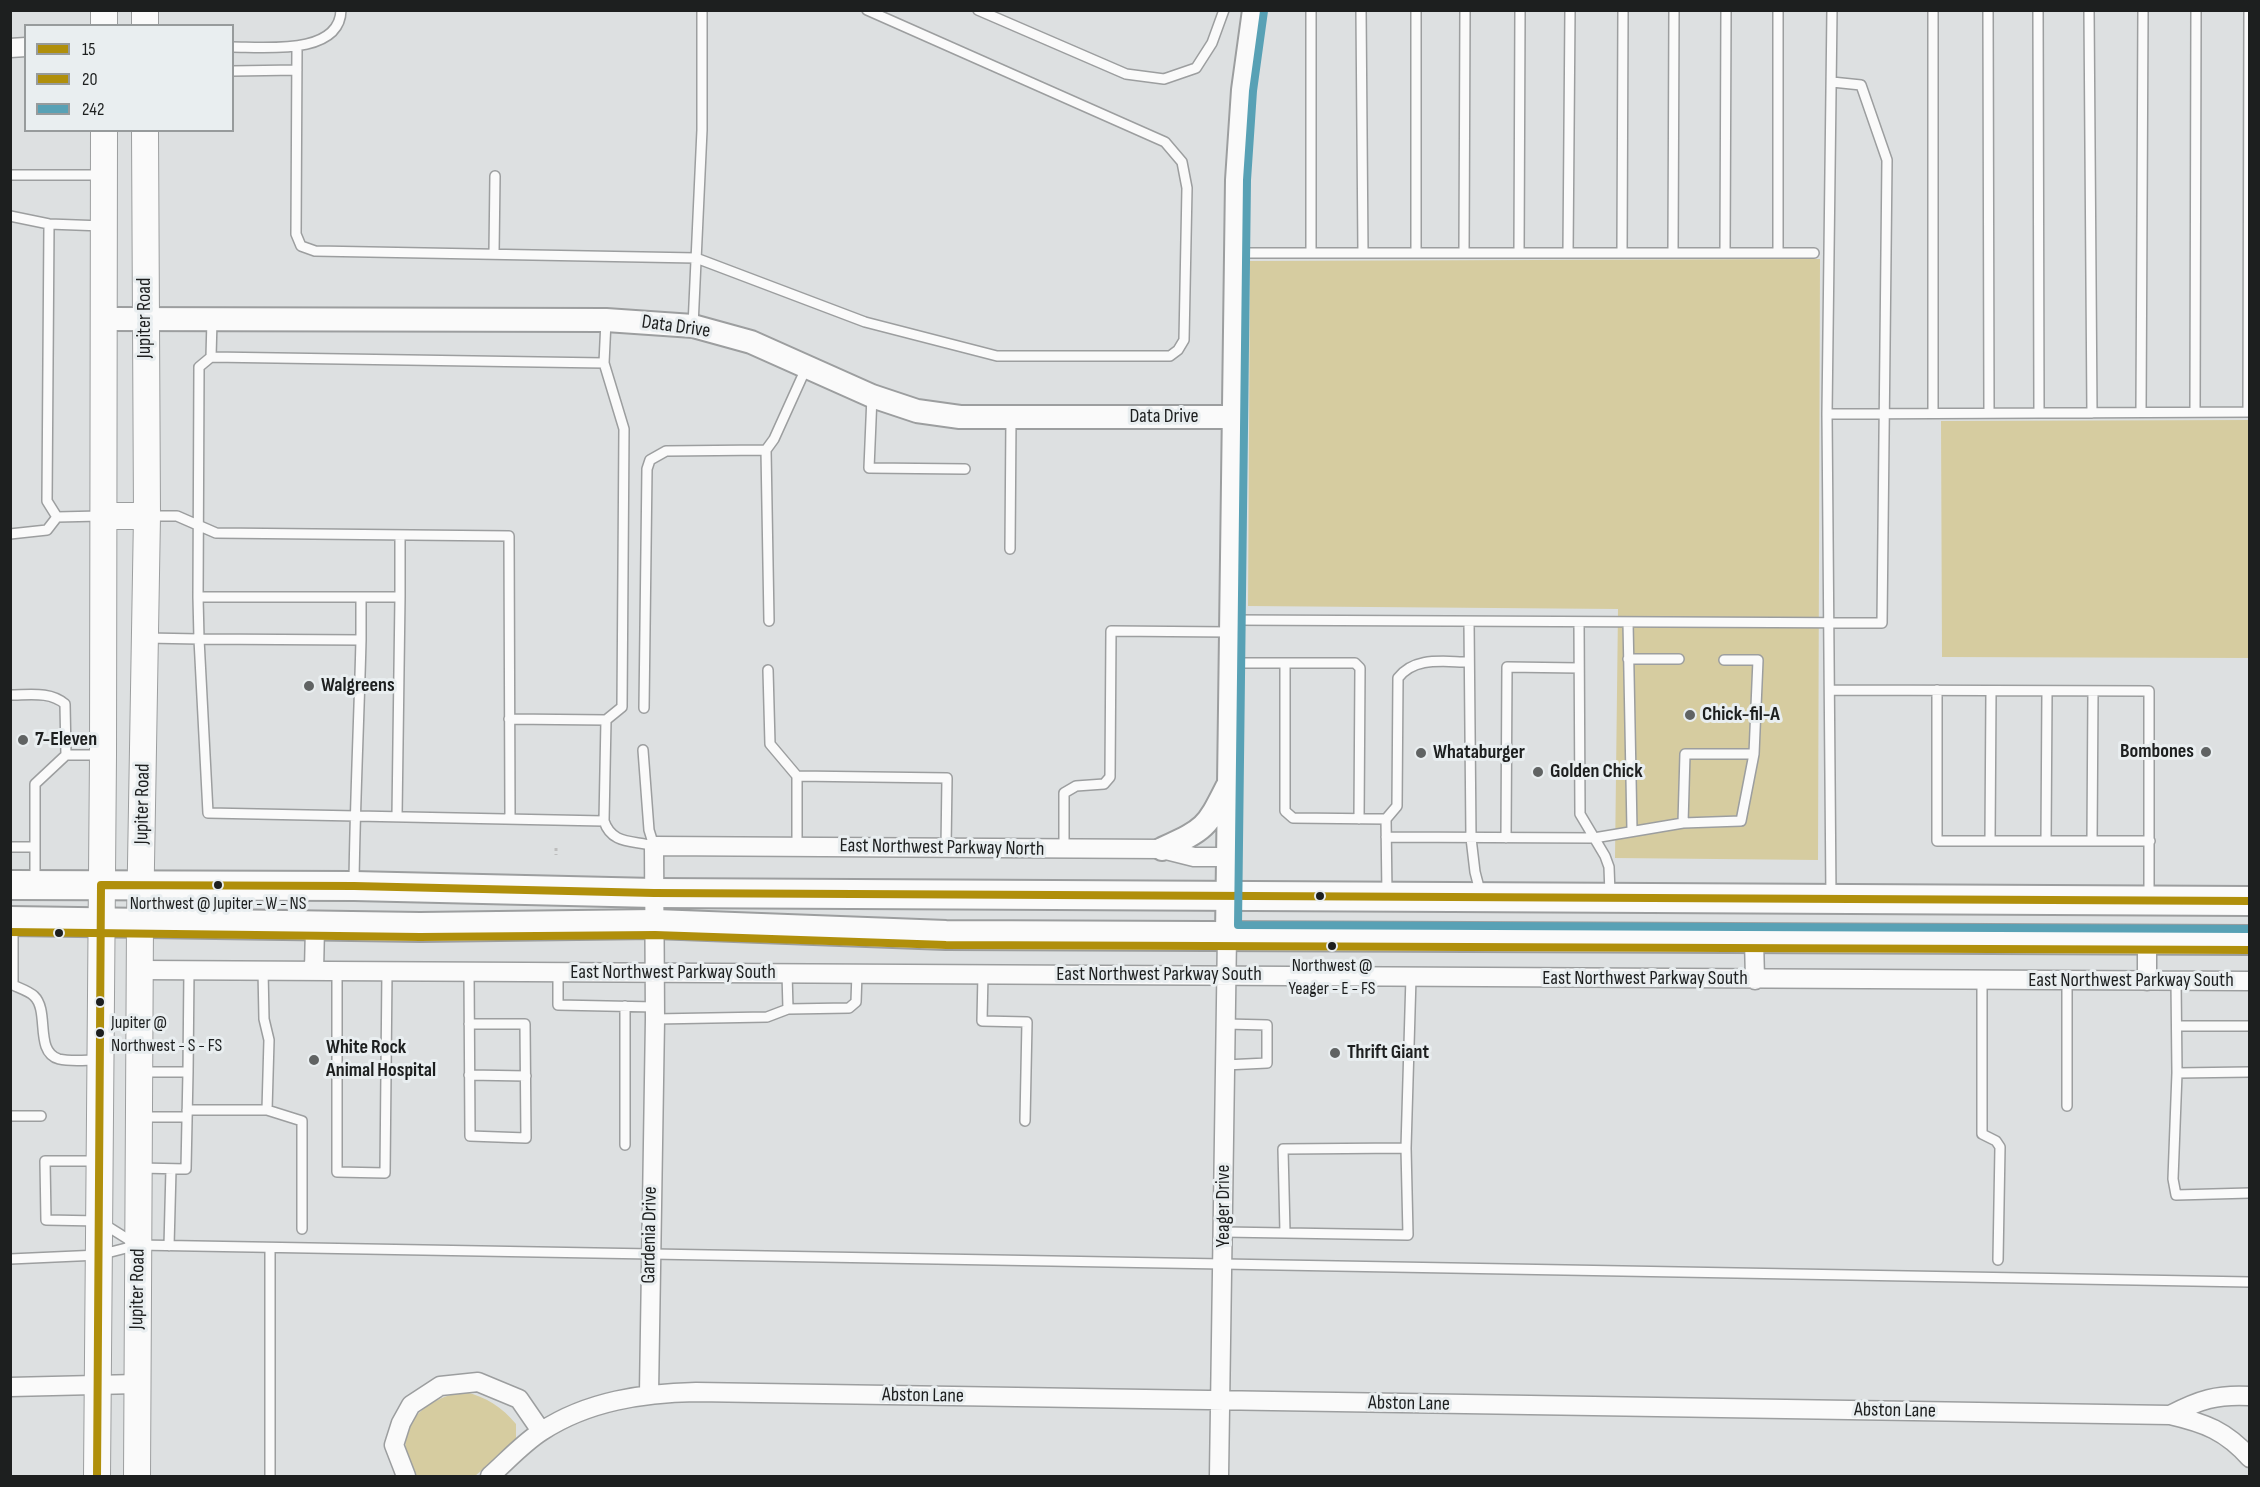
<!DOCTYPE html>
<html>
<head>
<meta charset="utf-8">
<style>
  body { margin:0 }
  #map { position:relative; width:2260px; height:1487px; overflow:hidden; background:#dde0e1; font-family:"Sofia Sans Condensed",sans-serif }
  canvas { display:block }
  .frame { position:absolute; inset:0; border:12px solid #1d1f1f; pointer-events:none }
  .legend { position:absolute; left:24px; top:24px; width:210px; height:108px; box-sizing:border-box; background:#e9eef0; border:2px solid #979b9c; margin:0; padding:8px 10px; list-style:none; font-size:18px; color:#1d1f1f }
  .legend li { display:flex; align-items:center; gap:12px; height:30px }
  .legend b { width:30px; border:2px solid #979b9c }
</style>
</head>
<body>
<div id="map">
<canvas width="2260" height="1487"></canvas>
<div class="frame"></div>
<ul class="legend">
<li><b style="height:8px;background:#b08f0b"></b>15</li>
<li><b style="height:8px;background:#b08f0b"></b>20</li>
<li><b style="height:8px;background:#58a1b5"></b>242</li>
</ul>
</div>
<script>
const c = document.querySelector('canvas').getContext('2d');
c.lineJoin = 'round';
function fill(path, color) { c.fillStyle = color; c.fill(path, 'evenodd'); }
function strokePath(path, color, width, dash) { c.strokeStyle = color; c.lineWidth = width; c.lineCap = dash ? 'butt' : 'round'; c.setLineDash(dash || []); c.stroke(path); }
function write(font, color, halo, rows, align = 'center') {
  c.font = font + ' "Sofia Sans Condensed",sans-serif'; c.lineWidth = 6; c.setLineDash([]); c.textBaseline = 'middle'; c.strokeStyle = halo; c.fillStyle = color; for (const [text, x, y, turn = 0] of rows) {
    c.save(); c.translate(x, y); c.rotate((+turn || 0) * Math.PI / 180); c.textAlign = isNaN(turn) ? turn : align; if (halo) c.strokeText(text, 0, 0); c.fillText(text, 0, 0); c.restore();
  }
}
fill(new Path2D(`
  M1820,259L1818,860L1615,858L1618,609L1248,606L1250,261Z
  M2249,420V658L1942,657L1941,421Z
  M465,1392C486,1397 502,1407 516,1424V1441L475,1476H416C388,1433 420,1398 465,1392Z`), '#d6cca0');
const service = new Path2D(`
  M978,10L1126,74L1164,79L1196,68L1212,43L1224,10
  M1311,10V253
  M1361,10L1363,253
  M1416,10V253
  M1988,10L1989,413
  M2038,10L2039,413
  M2089,10L2092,413
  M232,47C263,47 340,56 341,10
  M297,47L296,234L301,246L315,251L696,258L865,322L997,356H1170L1178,350L1184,340L1187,188L1182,162L1165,142L867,10
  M232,71L297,70
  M10,175H103
  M10,216L49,224L103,226
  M49,224L47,501L57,517
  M494,253L495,176
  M1237,253H1814
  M1464,253L1465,10
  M1519,253L1520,10
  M1568,253L1570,10
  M1622,253L1623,10
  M1673,253L1674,10
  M1725,253L1726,10
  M1778,253V10
  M212,320L211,357L199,367L198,597H400L397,816
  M693,326L702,130V10
  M211,357L604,363L606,321
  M604,363L624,429L622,707L606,720
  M872,396L869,468L965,469
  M2141,412L2143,10
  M2195,412L2196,10
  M2248,412L2249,10
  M1933,413V10
  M1827,414L2250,412
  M766,450L769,621
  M149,516H177L216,533L509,536L510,818
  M10,534L47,530L57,517L100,516
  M1010,549L1011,418
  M400,597V535
  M1232,620L1882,623L1887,160L1861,85L1832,82
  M1469,622L1471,838L1475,872L1481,895
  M1579,622L1580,814L1605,856L1609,867L1610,894
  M1628,622L1632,830
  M147,638L199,639L198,597
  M361,640V597
  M1628,659H1679
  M1230,663H1355L1360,668L1359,819
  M1285,663V811L1293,818L1386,819L1387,894
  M768,670L770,744L797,776
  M1830,690L2149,691V899
  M1937,690V841H2150
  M10,695C29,695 50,691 65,704L66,755
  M644,708L647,469L650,460L666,451L766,450L774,439L807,366
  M509,719L606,720L604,821
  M643,750L649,830L654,846
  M1386,819L1397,806L1398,678C1415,656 1444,662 1469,662
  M1683,823L1685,754H1754
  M1386,837L1594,838L1683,823L1741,821L1754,754L1758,660H1724
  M1506,838L1507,667L1579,668
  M1990,841L1991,691
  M2046,841L2047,691
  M2092,841L2093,691
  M10,847H34
  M797,847V776L947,778L946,848
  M1064,849V793L1076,786L1104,784L1110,777L1111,631L1230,632
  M35,882V784L66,755H101
  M354,883C355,802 359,721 361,640L199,639L208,813C340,816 472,818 604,821C612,845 633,840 654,846
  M1831,896L1827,414L1832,10
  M13,923V985C19,988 29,991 34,996C50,1011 34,1052 59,1059C71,1062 86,1060 98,1060
  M337,971V1172L385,1173L387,971
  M469,972L470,1136L526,1138L525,1024H469
  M558,973V1005L655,1007
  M787,973L788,1009L849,1008L856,1002L857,973
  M983,974L982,1021L1027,1022L1025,1121
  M1982,981V1134L1996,1141L2000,1147L1998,1260
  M2176,981L2177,1073L2173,1179L2176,1195L2250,1193
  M625,1006V1145
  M655,1019L767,1017L788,1009
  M2177,1026H2250
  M1225,1065L1267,1063V1025L1226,1024
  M188,1072L189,970
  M2177,1073L2250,1072
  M469,1075L526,1076
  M2067,1106V981
  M187,1110H267L269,1040L264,1019L263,970
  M267,1110L302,1121V1229
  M10,1116H41
  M140,1117H187
  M97,1161H45L46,1220L99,1221L134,1243
  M140,1168L186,1169L188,1072H142
  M1224,1232L1408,1235L1406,1148L1411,977
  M1285,1232L1283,1149L1406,1148
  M169,1246L171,1169
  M270,1248V1476
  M10,1259L99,1255L138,1245L2250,1282`);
const minor = new Path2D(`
  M10,48L26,47
  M1754,939L1755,980
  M140,970L2250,981
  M314,971L315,926
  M2147,981V939
  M10,1387L137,1384
  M649,1393L655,1019L654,846L1162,849L1194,857H1230
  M2170,1415C2199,1400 2217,1394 2250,1396
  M406,1476L394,1445L401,1423L411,1405L440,1386L478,1382L519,1399L541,1431
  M490,1476C506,1462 523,1443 542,1431C588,1401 643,1393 696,1392L2170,1415C2205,1423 2226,1431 2250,1458
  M1219,1476L1227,935`);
const tertiary = new Path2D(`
  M104,319L606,320L693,326L751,342L872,396L917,411L960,417H1232
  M1162,849C1205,829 1206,829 1227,787
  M1227,935L1237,180L1243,90L1254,10`);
const secondary = new Path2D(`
  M104,26V10
  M145,26V10
  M103,516H147
  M97,1476L103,755L104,130
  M137,1476L140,922L147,516L145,130`);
const primary = new Path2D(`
  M10,885L354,886L654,893L2250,901
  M10,921L420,927L655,924L946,935L2250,940`);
strokePath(service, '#9c9e9f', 12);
strokePath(minor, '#9c9e9f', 21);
strokePath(tertiary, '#9c9e9f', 26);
strokePath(secondary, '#9c9e9f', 28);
strokePath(primary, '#9c9e9f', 32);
strokePath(new Path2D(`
  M556,848V855`), '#bdbdbd', 3, [3, 3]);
strokePath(service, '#fafafa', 9);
strokePath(minor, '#fafafa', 18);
strokePath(tertiary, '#fafafa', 22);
strokePath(secondary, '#fafafa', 26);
strokePath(primary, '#fafafa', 28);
strokePath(new Path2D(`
  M97,1476L101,885L354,886L654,893L2250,901`), '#b08f0b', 8);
strokePath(new Path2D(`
  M10,932L420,937L655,935L946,945L2250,950`), '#b08f0b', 8);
strokePath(new Path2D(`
  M1264,11L1253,91L1247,180L1238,925L2250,929`), '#58a1b5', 8);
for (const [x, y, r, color] of [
  [309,686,6,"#606363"],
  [1690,715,6,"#606363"],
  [23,740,6,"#606363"],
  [2206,752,6,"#606363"],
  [1421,753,6,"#606363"],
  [1538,772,6,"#606363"],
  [218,885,5,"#1d1f1f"],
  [1320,896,5,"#1d1f1f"],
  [59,933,5,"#1d1f1f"],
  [1332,946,5,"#1d1f1f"],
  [100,1002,5,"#1d1f1f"],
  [100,1033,5,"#1d1f1f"],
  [1335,1053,6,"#606363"],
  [314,1060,6,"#606363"]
]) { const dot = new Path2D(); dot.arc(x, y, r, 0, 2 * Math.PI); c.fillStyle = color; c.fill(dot); strokePath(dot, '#e9eef0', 2); }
write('18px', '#1d1f1f', '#e9eef0', [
  ["Northwest @ Jupiter - W - NS",218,904],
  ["Northwest @",1332,966],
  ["Yeager - E - FS",1332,989],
  ["Jupiter @",111,1023,"left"],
  ["Northwest - S - FS",111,1046,"left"]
]);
write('20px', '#1d1f1f', '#e9eef0', [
  ["Jupiter Road",145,318,-90],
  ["Data Drive",676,327,8],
  ["Data Drive",1164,417],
  ["Jupiter Road",143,804,-89],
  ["East Northwest Parkway North",942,848,1],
  ["East Northwest Parkway South",673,973],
  ["East Northwest Parkway South",1159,975],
  ["East Northwest Parkway South",1645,979],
  ["East Northwest Parkway South",2131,981],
  ["Yeager Drive",1224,1206,-90],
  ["Gardenia Drive",650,1235,-89],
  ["Jupiter Road",138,1289,-89],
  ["Abston Lane",923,1396,1],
  ["Abston Lane",1409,1404,1],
  ["Abston Lane",1895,1411,1]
]);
write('bold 20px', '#1d1f1f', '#e9eef0', [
  ["Walgreens",321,686],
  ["Chick-fil-A",1702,715],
  ["7-Eleven",35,740],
  ["Bombones",2194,752,"right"],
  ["Whataburger",1433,753],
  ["Golden Chick",1550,772],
  ["White Rock",326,1048],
  ["Animal Hospital",326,1071],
  ["Thrift Giant",1347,1053]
], 'left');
</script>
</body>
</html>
